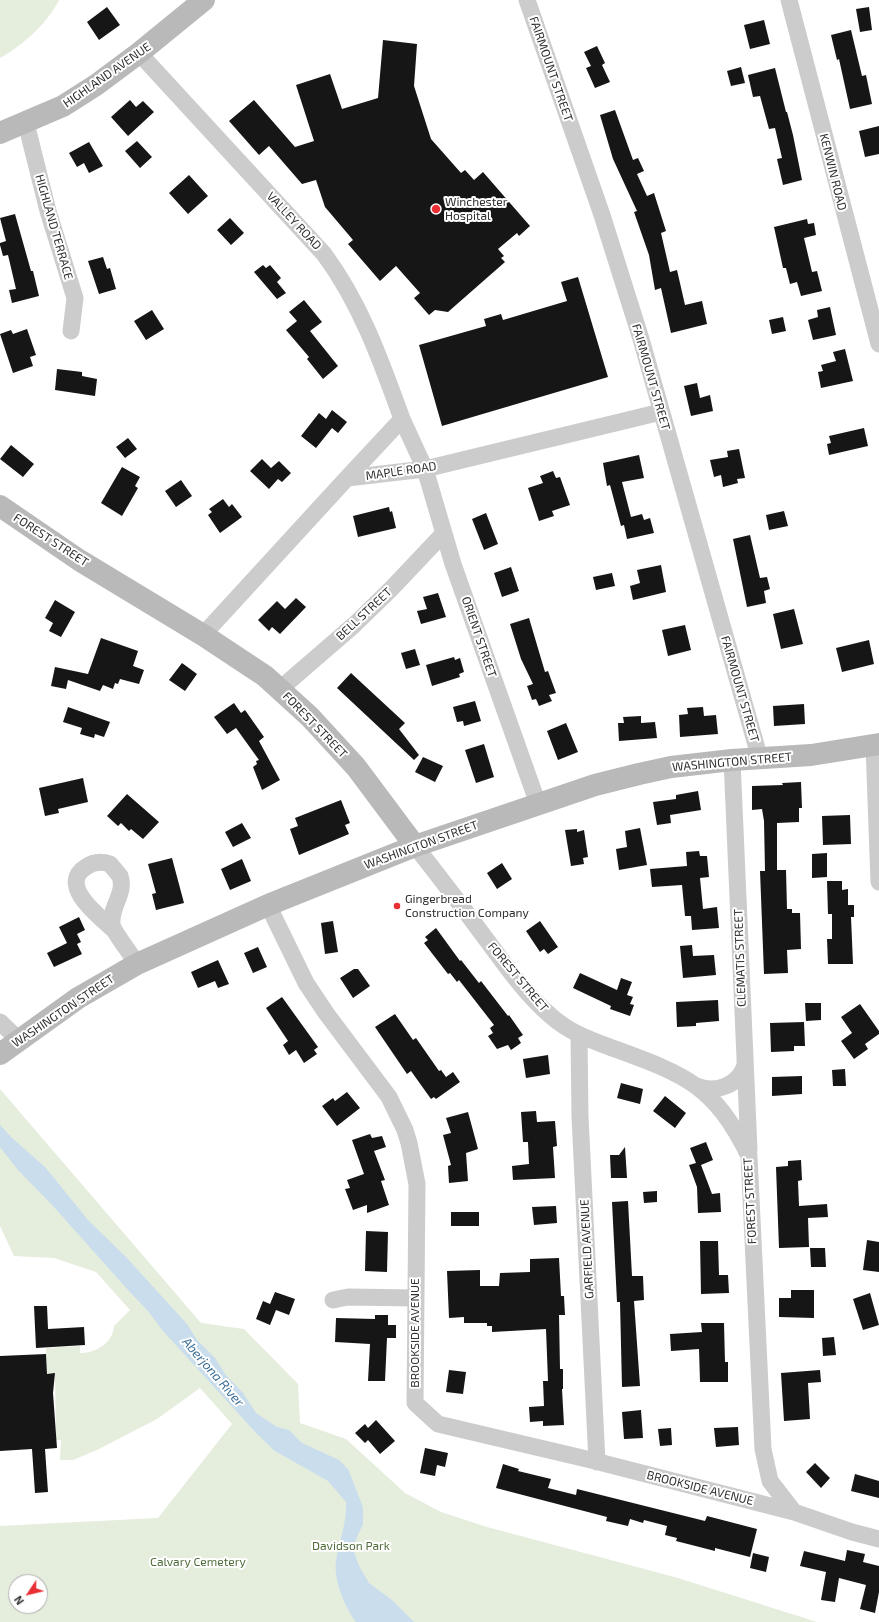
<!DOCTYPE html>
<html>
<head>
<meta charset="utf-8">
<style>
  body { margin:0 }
  #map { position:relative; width:879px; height:1622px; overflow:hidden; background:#fff; font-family:"Exo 2",sans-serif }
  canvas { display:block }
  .north { position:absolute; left:8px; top:1574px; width:40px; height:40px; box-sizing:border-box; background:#fff; border:1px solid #acacac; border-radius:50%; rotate:235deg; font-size:11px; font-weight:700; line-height:16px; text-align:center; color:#2f2f2f }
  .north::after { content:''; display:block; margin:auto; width:14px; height:18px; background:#e92e34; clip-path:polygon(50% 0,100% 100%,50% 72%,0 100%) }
</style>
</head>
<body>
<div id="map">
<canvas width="879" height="1622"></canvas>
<div class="north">N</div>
</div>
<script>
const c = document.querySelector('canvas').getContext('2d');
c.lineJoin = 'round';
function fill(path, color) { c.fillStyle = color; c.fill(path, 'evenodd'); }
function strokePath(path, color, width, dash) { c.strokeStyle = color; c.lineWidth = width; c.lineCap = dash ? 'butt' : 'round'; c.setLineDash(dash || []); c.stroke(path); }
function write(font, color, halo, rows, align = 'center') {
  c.font = font + ' "Exo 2",sans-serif'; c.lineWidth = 4; c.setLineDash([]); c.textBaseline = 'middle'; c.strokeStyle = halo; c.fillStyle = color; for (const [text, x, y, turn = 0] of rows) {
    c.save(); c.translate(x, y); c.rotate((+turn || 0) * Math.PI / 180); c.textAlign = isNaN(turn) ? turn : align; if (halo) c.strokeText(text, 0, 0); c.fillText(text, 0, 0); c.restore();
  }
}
fill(new Path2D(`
  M0,0H59C47,24 23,45 0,58Z
  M0,1089L201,1323L244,1329L298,1384L300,1423L346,1439L405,1493L441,1512L487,1527L678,1578L817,1622H0V1526L158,1518L232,1424L200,1388L157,1419L97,1450L73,1460H60L61,1440H56L55,1374H47L46,1348L80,1346V1353C96,1353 113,1343 114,1326L130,1310L96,1272L54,1258L14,1256L0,1226ZM16,1582H40V1606H16Z`), '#e5eddd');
fill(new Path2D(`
  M0,1125L12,1138L45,1167L88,1220L126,1257L187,1324L197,1340L215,1358L225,1374L243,1393L256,1413L277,1427L289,1430L302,1443L339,1460L348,1469L363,1507V1524L354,1544V1552L359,1566L369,1583L392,1600L414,1622H356C345,1608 333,1579 336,1561C339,1540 347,1524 346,1502L328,1481L275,1451L258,1435L163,1331L148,1311L128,1290L53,1206L18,1170L0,1147Z`), '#c9dded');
fill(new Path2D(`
  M107,7L120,25L99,40L87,22Z
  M869,7L872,30L860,32L856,9Z
  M764,20L770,44L750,49L744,25Z
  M851,30L862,76L866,75L872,104L850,109L839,59L837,60L831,35Z
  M383,40L417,44L414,86L431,139L461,173L465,170L474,180L483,172L530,226L519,236L517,233L498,249L504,256L501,258L505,262L448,312L435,310L429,315L414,298L420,293L396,266L380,281L348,244L353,240L325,207L316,180L302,184L269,146L259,155L229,121L254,100L295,147L314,141L296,85L330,74L342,109L378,98Z
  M597,46L605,63L602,65L610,82L595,88L586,68L591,66L584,52Z
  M741,67L745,83L731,86L727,71Z
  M775,68L786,112H787L793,135L802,180L783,185L777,159L782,158L775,128L769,129L760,96L753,97L748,75Z
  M130,100L136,107L143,101L154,112L128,136L111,117Z
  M615,110L633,160L638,158L644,171L637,174L647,196L654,193L666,231L661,233L670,272L677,270L685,305L702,301L707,324L671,333L661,288L655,290L649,255L634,212L637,211L613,159L600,115Z
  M879,126V154L865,157L859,131Z
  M137,141L152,157L140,168L125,151Z
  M89,142L103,166L89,173L84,163L77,167L69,153Z
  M189,175L208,196L188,214L169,193Z
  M15,214L31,271H33L39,296L12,303L9,290L16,289L8,255L3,256L0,245V243L6,241L0,218Z
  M230,218L244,233L231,245L217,230Z
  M807,219L808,224L814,223L816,235L804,238L812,272L817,271L822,291L801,296L797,282L790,284L786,268H783L774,227Z
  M103,257L107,269L110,268L116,289L99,294L88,261Z
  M263,265L266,268L270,265L281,278L277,282L286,293L277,299L254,272Z
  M578,277L608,377L442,426L419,345L486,326L484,319L501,314L503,320L567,301L561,282Z
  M304,300L322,322L310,331L338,366L323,379L307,359L309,357L286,330L297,321L289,312Z
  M830,307L836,335L813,340L808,320L818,317L817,310Z
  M152,310L164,329L146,340L134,321Z
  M783,317L786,331L772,334L769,320Z
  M27,329L36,355L30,357L33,366L13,373L0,334L11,330L13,334Z
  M845,349L853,381L821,388L818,372L823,371L821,365L836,361L833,352Z
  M57,369L82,372V376L97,379L95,396L55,390Z
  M697,383L700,398L710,395L713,411L691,416L684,386Z
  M332,410L347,422L338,433L332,428L316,448L301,436L319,413L326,419Z
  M864,428L868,446L829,455L827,444L831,443L829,436Z
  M128,438L137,449L125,458L116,447Z
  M11,445L34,464L23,477L0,459Z
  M739,449L745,478L737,479L738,483L723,487L721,475L714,477L710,460L728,457L727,451Z
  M639,455L644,478L622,482L631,517L642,514L644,520L650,518L654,533L627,539L624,525L621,526L610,485L607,486L603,463Z
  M262,459L271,468L279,461L291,473L282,482L278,479L269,489L250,471Z
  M122,467L140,477L135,486L138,488L122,516L101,503Z
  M553,471L556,478L560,477L570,505L552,511L554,516L539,521L528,488L543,483L540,476Z
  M181,480L192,496L176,507L165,491Z
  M223,499L229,507L232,504L242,517L220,533L208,515L212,512L209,509Z
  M389,507L390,512L392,511L396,528L358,537L353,516Z
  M784,511L788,526L769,530L766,515Z
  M486,513L498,544L484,550L472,519Z
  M750,535L760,578L767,577L770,589L764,591L766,603L747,607L733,539Z
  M661,565L666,592L633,600L630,586L640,583L637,570Z
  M511,567L519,591L502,597L494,573Z
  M612,573L615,586L596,590L593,577Z
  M438,593L446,617L421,624L417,611L427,609L423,597Z
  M296,598L306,607L280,634L272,627L269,631L258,620L277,601L285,609Z
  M55,600L75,612L61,637L49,631L53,623L45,618Z
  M794,609L803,644L781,649L773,614Z
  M529,618L545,672L548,671L556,693L549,695L552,701L539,706L536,699L532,700L527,686L533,684L521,659L510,624Z
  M685,625L691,650L668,656L662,630Z
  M101,638L138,651L133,666L144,670L139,684L120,679L118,684L115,683L113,689L103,685L100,691L68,680L66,689L51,686L55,667L88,674Z
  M869,640L874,664L842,672L836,648Z
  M415,649L420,665L406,669L401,653Z
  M454,657L455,660L460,658L464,672L459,674L460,677L432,686L426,665Z
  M182,663L197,674L185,691L169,680Z
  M351,673L405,723L399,729L419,755L414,760L337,688Z
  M475,701L481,721L464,726L463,721L457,722L453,707Z
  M234,703L241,713L245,710L264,737L259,741L280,780L262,790L253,767L257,764L256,761L259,760L236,728L227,734L214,717Z
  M804,704L805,724L774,726L773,706Z
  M68,707L110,722L104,737L95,734L94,738L80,734L82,728L63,722Z
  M703,707L704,716L716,715L718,734L680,737L679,715L688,714L687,708Z
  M641,716V723L655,722L657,738L619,741L618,723H624L623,717Z
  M566,723L578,752L558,760L547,731Z
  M484,744L494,777L476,783L465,750Z
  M423,757L443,766L435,782L415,772Z
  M83,778L88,802L58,809L59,813L45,816L39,788Z
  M801,782L802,808H799V822L777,823V870H786L787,909H792V913H800L801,949L787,950L788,973L764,974L760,871H765L764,821L762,809L752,810V786L783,785L782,783Z
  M698,791L701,810L670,815L671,823L657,825L653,802L676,799V795Z
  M127,794L159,822L143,839L131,829L129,831L121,823L118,826L107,816Z
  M341,800L350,823L345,825L349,834L299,855L290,829L298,826L295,818Z
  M850,815L851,844L823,845L822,816Z
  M242,823L251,838L233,847L225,832Z
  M640,828L647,865L619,870L616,849L627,847L625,831Z
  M577,829V832L584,830L588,857L583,858L584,864L571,866L565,830Z
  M699,851L700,856H707L709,877L700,878L703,909L717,907L719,928L692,930L691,916H685L682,885L652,887L650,869L687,866L686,852Z
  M827,853V877L812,878V854Z
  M172,858L184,903L156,910L152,894L156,893L148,864Z
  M242,859L251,881L230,890L221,869Z
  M502,863L512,879L497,889L487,873Z
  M827,881H842V890L848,889V905H854V917H851L853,964H828L827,939H832V914H828Z
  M79,917L85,930L77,934L81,942L77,944L82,954L54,967L47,953L67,943L59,927Z
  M333,921L338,952L325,954L321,923Z
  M540,921L558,947L548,954L544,949L540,952L526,931Z
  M436,928L460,961L461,960L479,983L481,981L508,1016L509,1015L523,1035L518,1038L521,1043L511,1050L508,1045L497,1049L488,1036L493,1033L490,1028L494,1025L459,980L457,982L450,973L448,974L424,943L428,940L425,937Z
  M692,945L693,956L714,955L716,975L683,978L680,946Z
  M258,947L267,967L253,973L244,953Z
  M218,960L229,984L218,988L215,981L198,988L191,972Z
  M354,969H358L370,986L353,998L340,978Z
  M580,973L617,990L621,978L632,982L627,995L633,997L630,1004L634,1005L630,1016L610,1009L611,1006L573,988Z
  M282,997L318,1047L314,1050L317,1054L304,1063L296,1050L289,1055L283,1045L288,1041L266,1008Z
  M718,1000L719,1021L696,1023V1026L677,1027L676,1002Z
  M805,1003H821V1020L806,1021Z
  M860,1004L879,1031V1034L865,1044L868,1049L854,1059L841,1041L852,1033L841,1017Z
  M395,1014L413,1040L416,1038L439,1071L441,1070L446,1077L453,1072L460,1082L436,1099L434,1097L431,1099L411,1071L407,1074L375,1027Z
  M804,1022L805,1046H794V1051L771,1052L770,1023Z
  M548,1055L550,1074L526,1078L523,1059Z
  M845,1069L846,1086H833L832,1070Z
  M802,1076V1094L772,1096V1077Z
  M621,1083L643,1089L640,1104L617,1098Z
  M347,1092L360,1108L337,1126L322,1106L333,1098L335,1101Z
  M665,1096L686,1113L675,1128L653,1111Z
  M536,1111L537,1122L555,1121L557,1146L553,1147L555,1178L513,1180L512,1166L529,1164L528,1142H523L521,1112Z
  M468,1112L478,1149L466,1153L468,1181L449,1183L448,1166L451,1165L443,1135L451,1133L446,1118Z
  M370,1134L372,1138L382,1136L386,1147L374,1151L385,1180L381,1181L389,1205L367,1213V1205L353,1210L345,1189L350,1188L347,1180L364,1174L352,1140Z
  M706,1142L713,1160L701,1165L712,1194L720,1193L721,1212L698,1213L697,1187L689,1165L696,1163L690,1148Z
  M625,1147L627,1178H611L610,1155H619Z
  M801,1160L802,1180L798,1181L799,1206L827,1204L828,1217L808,1218L809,1247L779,1248L776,1167L788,1166V1161Z
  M657,1191V1202L644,1203L643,1192Z
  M628,1201L632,1276H643L644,1300L634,1301L640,1386L622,1387L620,1302H617L612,1202Z
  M556,1206L557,1223L534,1225L532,1207Z
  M451,1212H479V1226H451Z
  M366,1231L388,1232L387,1272L365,1271Z
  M867,1240L879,1242V1272L863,1270Z
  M700,1241H718L719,1275H728L729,1293L701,1294Z
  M810,1248H825L826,1267H811Z
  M559,1258L561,1296H564L565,1315H559L560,1369H563V1389H562L564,1425L543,1426V1421L530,1422L529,1407L544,1406L543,1381H548L546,1329L492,1332V1326H487V1323H464V1317L449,1318L447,1271L480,1270V1286H499L500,1273L530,1272V1259Z
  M791,1290H814V1318L779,1317V1298H791Z
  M275,1292L295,1299L289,1315L276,1310L270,1325L256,1319L263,1301L270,1304Z
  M870,1293L879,1325L863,1330L853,1299Z
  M34,1306H47L48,1329L84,1327L85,1345L36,1348Z
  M375,1315H388V1325H396V1338H387L385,1381H368L370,1344L335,1342L336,1318L375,1319Z
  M701,1323H724L725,1362H728V1382H700L699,1349L671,1351L670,1334L702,1332Z
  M834,1337L836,1355L823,1356L822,1338Z
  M46,1354L47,1374L55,1373L53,1393L57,1448L45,1449L48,1492L35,1493L32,1449L0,1451V1356Z
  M449,1370L466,1372L463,1394L446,1392Z
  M820,1370L821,1382L808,1383L810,1419L784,1421L781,1373Z
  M641,1410L643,1438L624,1439L622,1412Z
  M376,1420L395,1441L380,1454L368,1440L365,1443L355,1433L365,1424L368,1428Z
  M738,1427L739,1445L716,1447L714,1428Z
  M671,1428L672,1445L660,1446L658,1429Z
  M425,1448L448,1453L445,1467L437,1465L435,1476L420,1473Z
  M815,1463L830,1478L821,1488L806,1472Z
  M503,1464L519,1469L518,1471L551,1479L548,1488L576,1495L577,1489L705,1521L707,1516L757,1529L750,1557L715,1548V1551L676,1541L677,1538L665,1535L667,1526L644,1520L643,1523L630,1519L628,1526L606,1521L607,1517L496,1488Z
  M855,1474L879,1481V1498L851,1491Z
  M847,1550L865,1554L863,1562L879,1566V1592L875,1613L860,1609L866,1585L839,1578L835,1602L821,1600L826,1572L800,1566L804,1551L845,1561Z
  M753,1553L769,1557L766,1572L750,1568Z`), '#161616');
strokePath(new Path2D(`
  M527,0L602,215L641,339L760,759
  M789,0L879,344
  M139,53L324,254C361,304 381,361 402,419L347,478
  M26,123L48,211L75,298L71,331
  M402,419L425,469L453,564L538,804
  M203,635L347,478L425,469L661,412
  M280,689L354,625L391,589L444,533
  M874,745L879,882
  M732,760L749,1150
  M415,846C438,875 461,905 483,935C504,963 524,993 551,1016C570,1033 591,1040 615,1049C686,1075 714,1085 749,1156L763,1449L770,1481L794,1512
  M268,905L306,983L326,1013L389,1097L405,1130L409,1143L417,1184L415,1403L438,1424L591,1460L794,1512L852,1532L879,1539
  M114,930C100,917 57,885 86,867C93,862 101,861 110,864L120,876C126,894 110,906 112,924C113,932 132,955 137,964
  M0,1022L19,1040
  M579,1036L580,1117L597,1462
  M697,1086C716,1094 739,1085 745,1065
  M333,1300L348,1297L416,1298`), '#ccc', 17);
strokePath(new Path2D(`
  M0,133L63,106L96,85L139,53L204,0
  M0,506L79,560L203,635L265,676L310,717L356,767L415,846
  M0,1054L78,998L137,964L268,905L415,846L595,785L639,774L671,767L732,760L811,755L879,744`), '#b9b9b9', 22);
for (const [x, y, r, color] of [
  [436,209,5,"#e92e34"],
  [397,906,4,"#e92e34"]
]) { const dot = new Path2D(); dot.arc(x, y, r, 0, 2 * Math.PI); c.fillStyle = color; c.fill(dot); strokePath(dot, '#fff', 1.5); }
write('12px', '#2f2f2f', '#fff', [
  ["FAIRMOUNT STREET",551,69,71],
  ["HIGHLAND AVENUE",107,75,-35],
  ["KENWIN ROAD",833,172,76],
  ["VALLEY ROAD",294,221,47],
  ["HIGHLAND TERRACE",54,227,74],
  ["FAIRMOUNT STREET",651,377,74],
  ["MAPLE ROAD",401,471,-8],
  ["FOREST STREET",51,540,33],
  ["BELL STREET",364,614,-43],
  ["ORIENT STREET",479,637,71],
  ["FAIRMOUNT STREET",740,689,74],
  ["FOREST STREET",315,725,46],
  ["WASHINGTON STREET",732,762,-5],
  ["WASHINGTON STREET",421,845,-20],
  ["CLEMATIS STREET",740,958,-92],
  ["FOREST STREET",518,977,50],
  ["WASHINGTON STREET",63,1011,-34],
  ["FOREST STREET",750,1201,-93],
  ["GARFIELD AVENUE",587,1249,-93],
  ["BROOKSIDE AVENUE",415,1333,-90],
  ["BROOKSIDE AVENUE",700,1488,14]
]);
write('12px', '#2f2f2f', '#fff', [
  ["Winchester",445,202],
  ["Hospital",445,216],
  ["Gingerbread",405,899],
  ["Construction Company",405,913]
], 'left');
write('12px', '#506c3b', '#fff', [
  ["Davidson Park",351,1546],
  ["Calvary Cemetery",198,1562]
]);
write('italic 13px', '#3b6d94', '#fff', [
  ["Aberjona River",213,1372,49]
]);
</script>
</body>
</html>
